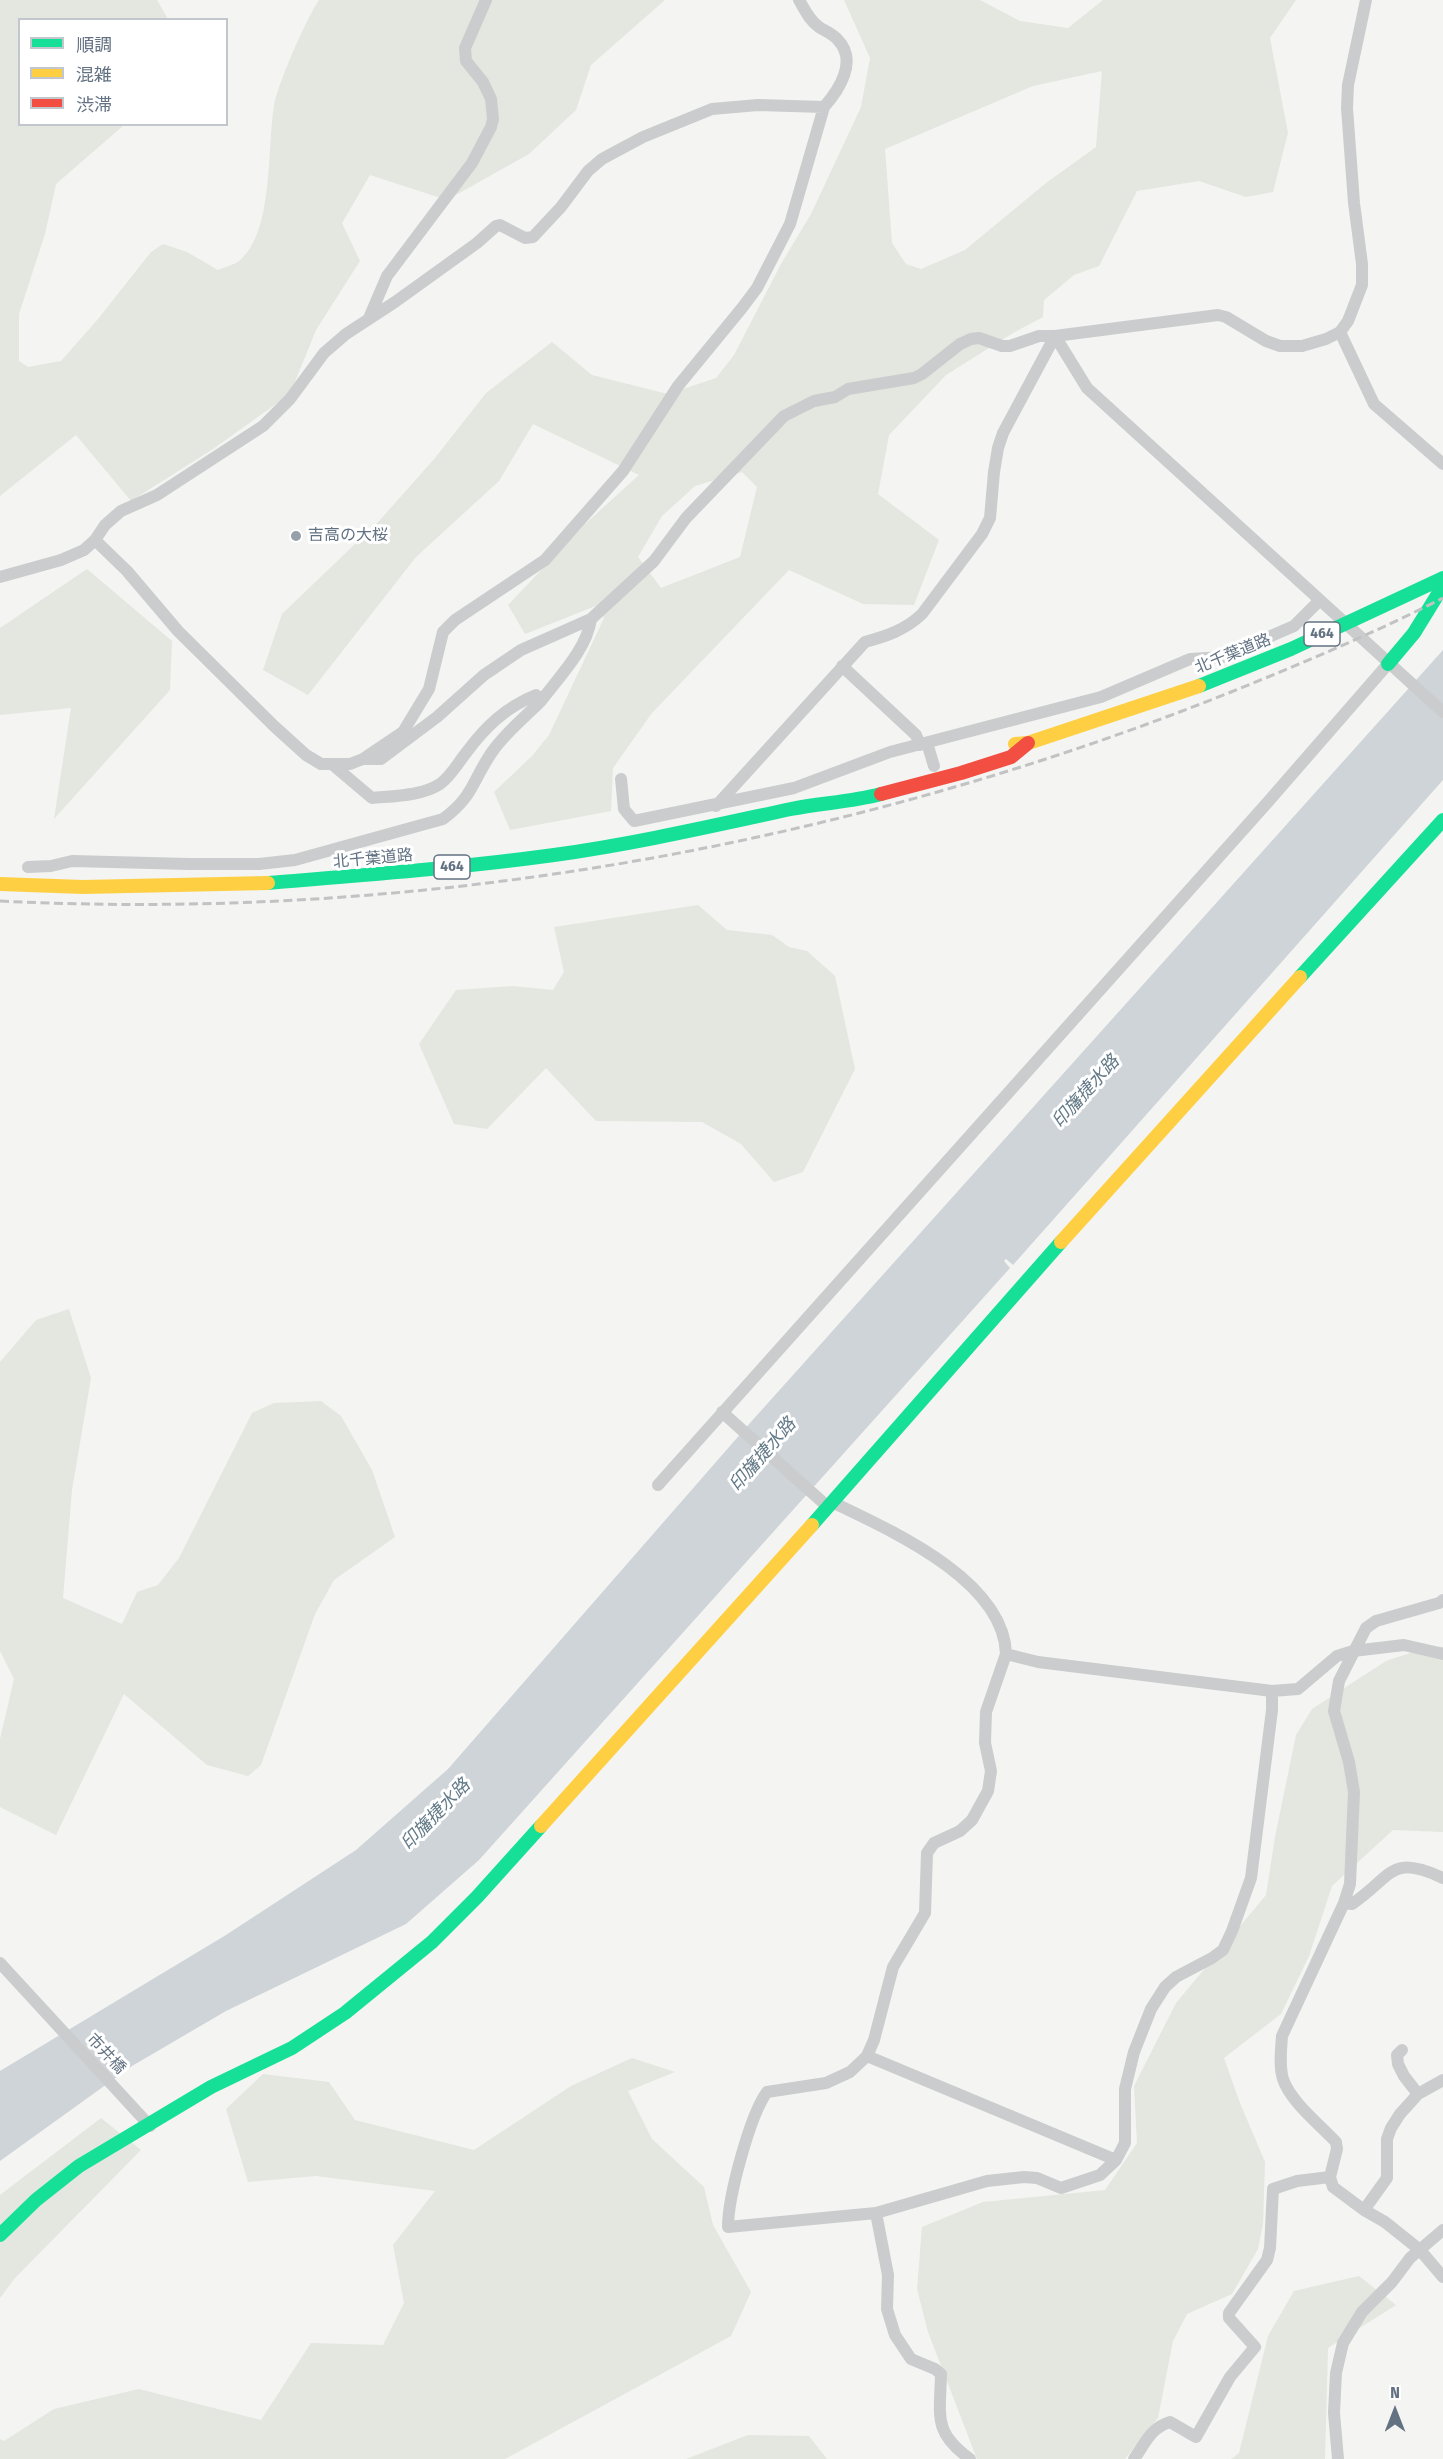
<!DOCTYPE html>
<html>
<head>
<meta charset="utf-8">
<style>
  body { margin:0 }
  #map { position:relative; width:1443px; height:2459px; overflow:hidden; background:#f4f4f2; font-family:"Fira Sans Condensed","Noto Sans JP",sans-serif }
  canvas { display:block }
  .legend { position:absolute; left:18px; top:18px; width:210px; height:108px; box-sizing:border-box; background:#fff; border:2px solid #c1c7cd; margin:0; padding:8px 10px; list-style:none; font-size:18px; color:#637283 }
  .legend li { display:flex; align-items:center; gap:12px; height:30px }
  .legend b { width:30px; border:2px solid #c1c7cd }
  .north { position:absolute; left:1365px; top:2381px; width:60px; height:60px; -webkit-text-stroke:4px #fff; paint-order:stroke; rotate:0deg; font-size:16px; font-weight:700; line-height:24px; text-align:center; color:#637283 }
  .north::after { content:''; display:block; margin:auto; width:21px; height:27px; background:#637283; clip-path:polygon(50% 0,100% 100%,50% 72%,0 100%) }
</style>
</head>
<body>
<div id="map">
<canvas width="1443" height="2459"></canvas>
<ul class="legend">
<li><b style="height:8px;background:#16e098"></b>順調</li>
<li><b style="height:8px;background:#ffcf43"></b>混雑</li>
<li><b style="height:8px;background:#f24e42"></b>渋滞</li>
</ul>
<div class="north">N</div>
</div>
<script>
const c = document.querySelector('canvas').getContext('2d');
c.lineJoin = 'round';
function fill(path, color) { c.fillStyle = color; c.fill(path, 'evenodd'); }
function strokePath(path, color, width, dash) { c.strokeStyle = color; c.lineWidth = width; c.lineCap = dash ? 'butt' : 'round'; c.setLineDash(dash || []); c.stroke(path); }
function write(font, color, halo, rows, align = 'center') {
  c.font = font + ' "Fira Sans Condensed","Noto Sans JP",sans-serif'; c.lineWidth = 6; c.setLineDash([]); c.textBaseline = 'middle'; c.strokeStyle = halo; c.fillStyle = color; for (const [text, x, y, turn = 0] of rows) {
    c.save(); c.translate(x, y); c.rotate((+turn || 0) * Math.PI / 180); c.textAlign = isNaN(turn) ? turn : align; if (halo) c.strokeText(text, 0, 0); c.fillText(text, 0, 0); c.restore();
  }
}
fill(new Path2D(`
  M0,0H157L168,19L20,20V124L124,125L56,184L45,234L19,314V361L28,367L61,361L98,319L151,252L163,244L187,252L218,270C224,267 234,265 239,261C274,233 267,147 274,106C277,86 307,17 319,0H665L591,65L576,110L529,154L447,200L370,175L342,223L360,261L316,330L290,394L213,449L131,501L76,435L0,496Z
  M844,0H980L1020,21L1068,28L1103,0H1296L1270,38L1288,133L1273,192L1246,197L1199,181L1137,191L1099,266L1074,275L1044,300L1043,317L1013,333L946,375L889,435L878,494L939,540L914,605L863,604L789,570L652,713L613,768L611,811L510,830L494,792L532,756L549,735L604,618L598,605L525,634L508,605L585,524L639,475L533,424L499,481L416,557L308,695L263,670L282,614L380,520L435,458L486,393L552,342L592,375L668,394L716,378L734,355L781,264L811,214L861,107L870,58ZM1102,71L1096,147L1046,183L965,250L921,269L906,264L892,243L885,149L1033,86ZM742,472L757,487L740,557L661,588L638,557L662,516L695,486Z
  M87,569L172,641L170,690L54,819L71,708L0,715V628Z
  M698,905L727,930L772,935L789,947L807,951L835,976L855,1069L803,1172L774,1182L741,1144L702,1122L596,1121L546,1068L487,1129L454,1124L419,1044L456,990L513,986L553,990L564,972L554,927Z
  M69,1309L91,1378L72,1490L63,1598L122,1624L137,1592L158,1585L179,1558L252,1413L274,1403L321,1401L341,1416L372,1470L395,1537L334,1580L315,1614L261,1765L248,1776L207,1765L124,1694L56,1835L0,1807V1739L14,1679L0,1651V1362L36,1320Z
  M1428,1647H1443V1832L1393,1830L1332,1886L1309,1956L1281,2014L1224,2058L1240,2103L1265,2162L1263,2224L1258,2249L1232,2294L1187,2314L1173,2341L1158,2418L1125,2459H977L928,2332L917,2289L922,2227L983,2202L1105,2190L1137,2143L1134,2086L1176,2003L1266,1895L1275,1837L1296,1735L1312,1709L1386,1661Z
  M632,2058L675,2072L628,2091L652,2139L704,2187L713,2225L751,2292L731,2336L505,2459H0V2439L4,2441L54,2409L139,2389L261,2420L311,2343L383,2345L404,2303L393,2245L435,2191L316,2176L248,2182L226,2109L263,2074L329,2082L355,2120L474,2150L571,2086Z
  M101,2118L141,2150L15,2278L0,2298V2195Z
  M1359,2276L1396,2305L1328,2348L1325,2459H1231L1239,2453L1268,2336L1294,2291Z
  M748,2435L809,2436L827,2459H686Z`), '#e3e7e0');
fill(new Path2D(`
  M1443,650V780L1013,1265L1006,1259L1004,1261L1010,1268L479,1860L406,1924L226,2011L132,2066L0,2161V2071L226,1935L356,1850L448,1769L750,1423Z`), '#ced4d8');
strokePath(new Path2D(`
  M369,318L387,276L472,163L491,127L493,119L491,99L483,82L466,61L465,48L486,0
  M1340,332L1374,404L1443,464
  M95,540L127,571L178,631L274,726L306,755L321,764H350L363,759L403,732L429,689L443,632L455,620L545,560L623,471L678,386L742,308L757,288L790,224L824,107C839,90 858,61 838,40C833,34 825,31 819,27C809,20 805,10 799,0
  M0,577L61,560L84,550L95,540L105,525L121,511L157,495L263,426L290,399L324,353L346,334L395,302L477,243L496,226L500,225L525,238L533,237L561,207L588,171L602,159L643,137L712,109L758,105L824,107
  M842,666L916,735L920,745
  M541,701C559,677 587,649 591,619
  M927,743L934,766
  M363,759H381L437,717L484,675L521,650L591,619L654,561L686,518L784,416L814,401L835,397L848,389L914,378L922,374L960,344L971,339L979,338L1002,346H1010L1039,336H1055L1087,388L1443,712
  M621,779L624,809L634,821L794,788L890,752L1101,697L1190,659L1224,657L1264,639L1294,626L1319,601
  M716,806L865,642C887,636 905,630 922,614L982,534L990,518L994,472L998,448L1003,433L1055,336L1218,315L1226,317L1266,341L1280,346H1302L1326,339L1340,332L1348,321L1362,285V264L1354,203L1347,108L1348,85L1366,0
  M28,867L51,866L72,861L189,864H259L295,860L443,819C474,796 472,781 492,752C505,733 525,717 541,701L536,695C506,707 485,727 466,753C458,763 451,776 440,784C422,796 393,796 372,798L333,765
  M722,1412L828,1507
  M658,1485L1267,803L1388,664
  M832,1502C890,1530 1004,1580 1006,1654L1038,1662L1272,1691L1298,1689L1337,1656L1353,1651L1404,1645L1443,1654
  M1443,1600L1439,1603L1376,1621L1366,1628L1339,1681L1334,1711L1349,1762L1354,1792L1350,1884L1344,1903L1282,2036C1281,2050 1279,2066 1283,2079C1290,2101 1320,2125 1336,2142L1337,2149L1330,2177L1333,2187L1364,2210L1385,2222L1420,2250L1443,2277
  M1006,1654L986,1712L985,1743L991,1771L988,1791L972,1820L960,1831L934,1843L927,1853L925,1913L893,1967L874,2040L867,2056L850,2072L826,2083L767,2092C750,2115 728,2197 728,2227L876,2213L987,2181L1024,2177L1037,2178L1061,2188L1100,2175L1116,2160L1125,2143V2089L1134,2052L1151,2009L1165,1987L1176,1977L1212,1958L1223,1950L1232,1931L1251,1878L1272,1710V1691
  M1344,1903L1352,1904C1393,1876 1390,1853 1443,1878
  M0,1963L150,2126
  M867,2056L1116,2160
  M1418,2094L1443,2080
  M1364,2210L1387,2178V2139L1391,2128L1400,2114L1418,2094L1404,2076L1398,2064L1397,2055L1402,2050
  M876,2213L888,2275L887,2309L895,2335L911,2359L935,2369L941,2374C940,2417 933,2432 970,2459
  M1134,2459C1145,2444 1150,2428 1170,2422L1196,2437L1230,2377L1255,2347L1229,2318V2313L1267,2260L1270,2248L1273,2189L1297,2181L1330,2177
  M1338,2459L1334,2413L1336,2373L1343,2343L1362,2312L1392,2282L1410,2258L1443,2230`), '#cbcccd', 12);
strokePath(new Path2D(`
  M1388,664L1414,633L1443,586
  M1199,686L1291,649L1443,578
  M268,883C364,875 459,868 554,855C634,844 712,826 791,809C821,803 851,802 881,794
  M1300,977L1443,820
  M812,1525L1061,1242
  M0,2235L36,2200L79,2166L211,2087L292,2048L345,2013L432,1942L477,1897L541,1826`), '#16e098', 14);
strokePath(new Path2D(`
  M1015,744L1028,743L1199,686
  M0,884L83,887L268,883
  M1061,1242L1300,977
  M541,1826L812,1525`), '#ffcf43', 14);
strokePath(new Path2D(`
  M881,794L961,773L1011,757L1028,743`), '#f24e42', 14);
strokePath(new Path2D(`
  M0,901C418,922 843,847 1231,692C1303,663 1374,633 1443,598`), '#c1c2c3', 3, [9, 4.5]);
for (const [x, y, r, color] of [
  [296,536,6,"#96a0aa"]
]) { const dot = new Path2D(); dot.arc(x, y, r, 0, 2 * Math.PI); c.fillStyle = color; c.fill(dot); strokePath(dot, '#fff', 2); }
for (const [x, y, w] of [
  [1322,634,36],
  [452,867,36]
]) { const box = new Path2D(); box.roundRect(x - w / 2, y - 12, w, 24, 4.5); c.fillStyle = '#fff'; c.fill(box); strokePath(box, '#637283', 1.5); }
write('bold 15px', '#637283', null, [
  ["464",1322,634],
  ["464",452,867]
]);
write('16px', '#637283', '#fff', [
  ["吉高の大桜",308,536]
], 'left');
write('16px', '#637283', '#fff', [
  ["北千葉道路",1233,654,-22],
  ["北千葉道路",373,859,-5],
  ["市井橋",106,2054,47]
]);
write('italic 18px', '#637a87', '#fff', [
  ["印旛捷水路",1086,1092,-48],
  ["印旛捷水路",763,1455,-49],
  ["印旛捷水路",436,1815,-46]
]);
</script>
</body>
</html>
